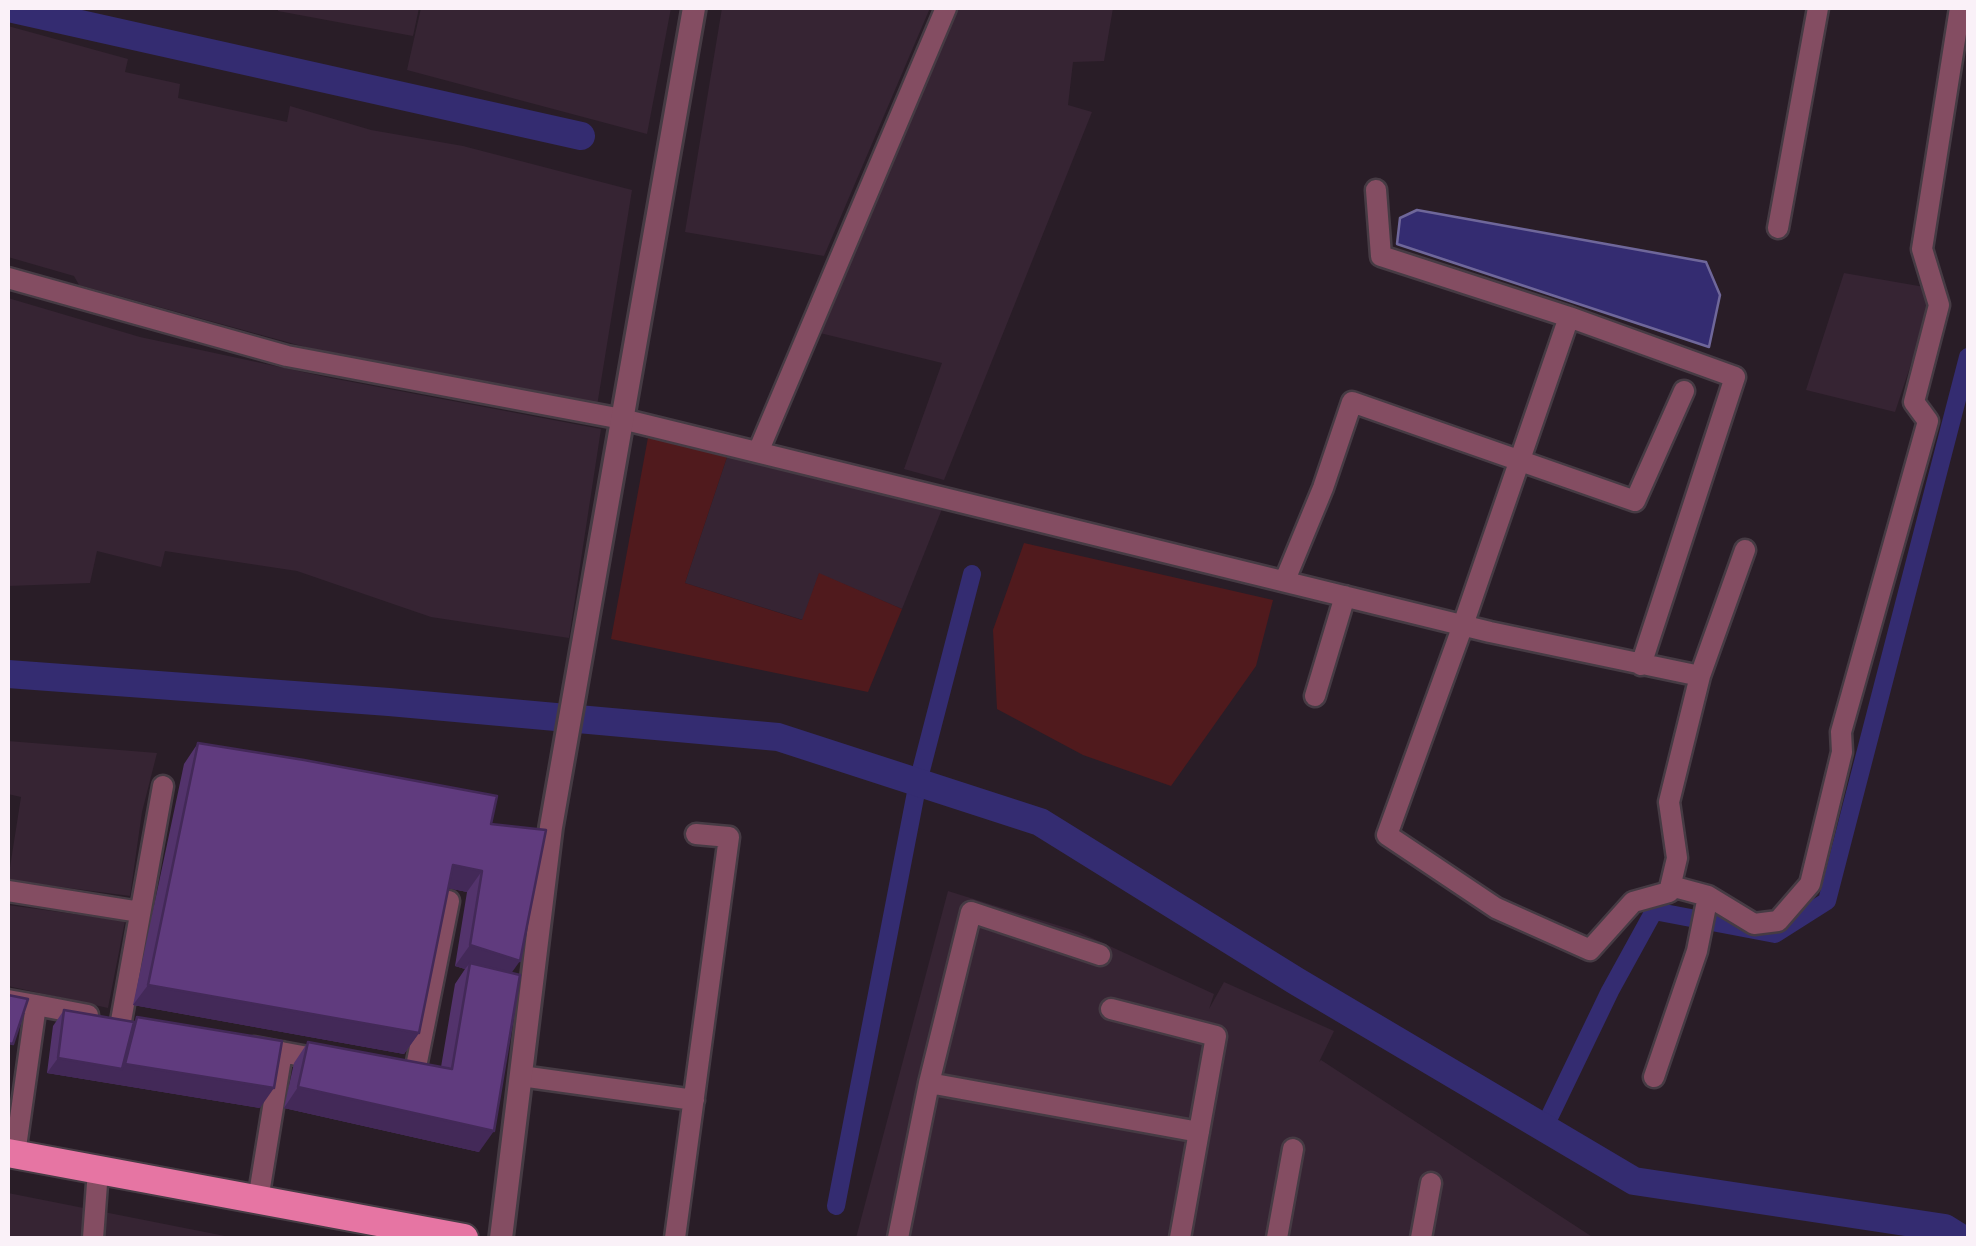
<!DOCTYPE html>
<html>
<head>
<meta charset="utf-8">
<style>
  body { margin:0 }
  #map { position:relative; width:1976px; height:1246px; overflow:hidden; background:#291d27; font-family:Barlow,sans-serif }
  canvas { display:block }
  .frame { position:absolute; inset:0; border:10px solid #faf1f8; pointer-events:none }
</style>
</head>
<body>
<div id="map">
<canvas width="1976" height="1246"></canvas>
<div class="frame"></div>
</div>
<script>
const c = document.querySelector('canvas').getContext('2d');
c.lineJoin = 'round';
function fill(path, color) { c.fillStyle = color; c.fill(path, 'evenodd'); }
function strokePath(path, color, width, dash) { c.strokeStyle = color; c.lineWidth = width; c.lineCap = dash ? 'butt' : 'round'; c.setLineDash(dash || []); c.stroke(path); }
fill(new Path2D(`
  M278,8H419L413,36L278,11Z
  M421,8H671L647,134L407,70Z
  M722,8H930L824,256L685,232Z
  M956,8H1113L1104,61L1073,62L1068,105L1092,112L944,480L904,469L942,363L820,333L905,105L916,107Z
  M8,26L128,59L125,72L180,84L178,98L287,122L290,106L371,130L463,146L632,190L597,406L327,353L79,285L74,276L8,257Z
  M1844,273L1936,289L1895,412L1806,390Z
  M8,298L140,337L331,378L601,429L569,638L431,617L297,571L165,551L161,567L97,551L90,583L8,586Z
  M728,454L942,509L902,609L819,574L803,620L685,583Z
  M8,741L157,753L142,812L130,896L8,880L21,797L8,794Z
  M948,891L1079,932L1214,994L1209,1009L1224,982L1334,1031L1319,1062L1321,1060L1594,1238H856Z
  M8,905L125,921L108,1008L8,986Z
  M8,1193L230,1237L241,1238H8Z`), '#362433');
fill(new Path2D(`
  M649,432L728,454L685,583L802,620L819,573L902,609L868,692L611,639Z
  M1024,543L1273,600L1256,666L1171,786L1083,755L997,709L993,630Z`), '#501a1d');
const water = new Path2D(`
  M1417,210L1706,262L1720,295L1709,347L1397,244L1400,218Z`);
fill(water, '#342c71');
strokePath(water, '#6f679a', 2.5);
strokePath(new Path2D(`
  M1544,1128L1610,991L1654,911L1775,934L1827,901L1968,357
  M836,1206L918,782L972,574`), '#342c71', 18);
strokePath(new Path2D(`
  M9,8L581,136
  M8,674L389,702L778,737L1040,822L1296,981L1634,1181L1945,1228L1961,1238`), '#342c71', 28);
const minor = new Path2D(`
  M1376,190L1381,256L1569,317L1463,625L1387,835L1496,908L1590,950L1633,902L1669,892L1677,858L1669,802L1700,676L1745,550
  M1778,228L1818,8
  M8,278L287,356L622,419L1490,632L1700,676
  M1569,317L1735,377L1641,665
  M758,452L946,8
  M1285,580L1323,488L1352,402L1635,501L1684,391
  M1315,696L1345,596
  M1671,886L1708,896L1754,924L1778,921L1810,884L1842,752L1841,732L1928,421L1914,402L1939,305L1922,249L1960,8
  M8,891L140,912
  M8,1000L36,1005L15,1154
  M36,1005L88,1015
  M1111,1009L1216,1036L1180,1238
  M121,1021L163,786
  M254,1047L324,1060
  M401,1074L414,1077L449,901
  M521,1076L694,1100
  M1654,1077L1697,951L1708,896
  M929,1083L971,912L1100,955
  M258,1200L282,1052
  M93,1238L98,1170
  M675,1238L729,837L696,834
  M898,1238L929,1083L1199,1132
  M1277,1238L1293,1149
  M1421,1238L1431,1183`);
const tertiary = new Path2D(`
  M501,1238L551,827L694,8`);
const primary = new Path2D(`
  M8,1153L464,1238`);
strokePath(minor, '#463b44', 25);
strokePath(tertiary, '#463b44', 28);
strokePath(primary, '#463b44', 32);
strokePath(minor, '#844d62', 20);
strokePath(tertiary, '#844d62', 22);
strokePath(primary, '#e675a3', 28);
fill(new Path2D(`
  M198,743L491,824L512,973L479,1152L284,1108L294,1063L308,1042L441,1067L455,984L465,969L455,966L467,892L448,888L419,1033L404,1054L133,1005L184,764Z
  M64,1010L134,1022L137,1017L260,1108L47,1073L53,1026Z`), '#53336c');
fill(new Path2D(`
  M453,865L482,871L467,892L438,886Z
  M470,945L520,961L505,982L470,963L465,969L455,966Z
  M148,985L419,1033L404,1054L133,1005Z
  M58,1058L122,1069L125,1064L274,1088L260,1108L47,1073Z
  M298,1087L494,1131L479,1152L284,1108Z`), '#432958');
const building = new Path2D(`
  M198,743L304,760L497,796L491,824L546,830L520,961L470,945L482,871L453,865L419,1033L148,985Z
  M470,963L520,975L494,1131L298,1087L308,1042L452,1069Z
  M8,995L28,999L13,1044L8,1043Z
  M64,1010L134,1022L122,1069L58,1058Z
  M137,1017L282,1041L274,1088L125,1064Z`);
fill(building, '#603b7e');
strokePath(building, '#432958', 2.5);
</script>
</body>
</html>
